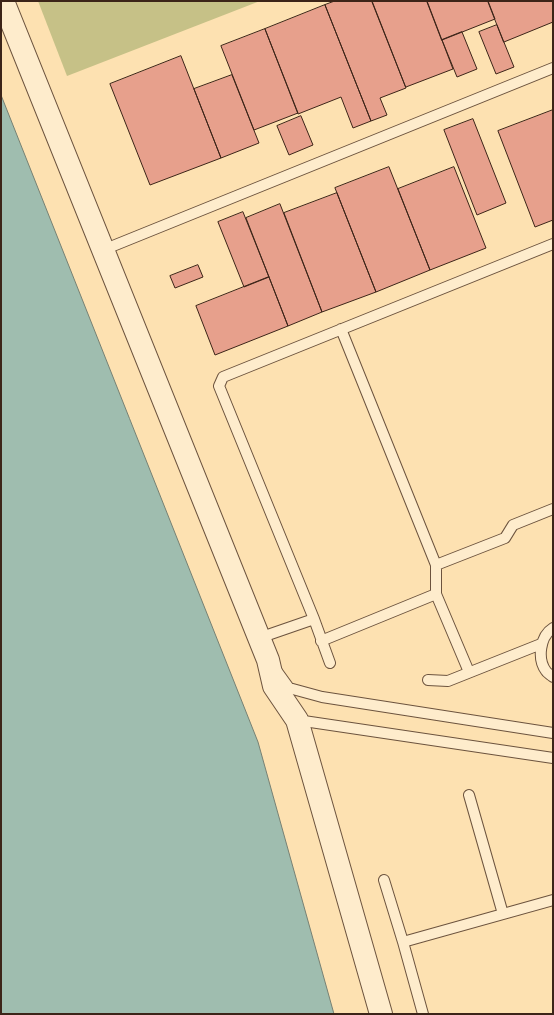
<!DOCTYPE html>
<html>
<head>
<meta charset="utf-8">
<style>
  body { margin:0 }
  #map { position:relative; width:554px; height:1015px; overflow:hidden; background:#fde1b1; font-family:Cardo,serif }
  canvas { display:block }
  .frame { position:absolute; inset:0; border:2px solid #3c2418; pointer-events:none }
</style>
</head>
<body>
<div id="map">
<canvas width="554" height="1015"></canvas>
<div class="frame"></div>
</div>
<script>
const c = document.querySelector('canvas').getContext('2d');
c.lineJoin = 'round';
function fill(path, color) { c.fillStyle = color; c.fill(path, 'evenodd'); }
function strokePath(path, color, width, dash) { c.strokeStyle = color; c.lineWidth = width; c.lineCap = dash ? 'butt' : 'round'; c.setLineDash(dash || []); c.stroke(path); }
fill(new Path2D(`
  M38,1H260L67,76Z`), '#c6c187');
const water = new Path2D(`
  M1,95L258,742L334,1014H1Z`);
fill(water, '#9fbdaf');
strokePath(water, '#778073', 1);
const building = new Path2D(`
  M335,1H372L406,88L380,98L387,115L371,121L325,5Z
  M372,1H427L453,69L406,87Z
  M427,1H488L495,19L442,40Z
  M488,1H553V22L504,42Z
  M325,5L371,121L353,128L341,97L298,114L265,29Z
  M497,25L514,67L496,74L479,32Z
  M265,29L298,113L254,130L221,46Z
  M462,32L477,69L457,77L442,40Z
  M181,56L221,158L150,185L110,84Z
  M232,75L259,143L221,158L194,89Z
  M553,110V220L535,227L498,131Z
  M301,116L313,145L289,155L277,126Z
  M473,119L506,203L477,215L444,130Z
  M389,167L430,270L376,292L335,188Z
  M454,167L486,248L430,270L398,189Z
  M337,193L376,292L322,312L284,213Z
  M280,204L322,312L288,326L246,218Z
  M243,212L269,277L244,287L218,222Z
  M198,265L203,277L175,288L170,276Z
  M269,277L288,326L215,355L196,306Z`);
fill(building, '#e7a08c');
strokePath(building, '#3c2418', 1);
const service = new Path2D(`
  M103,250L553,68
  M341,329L436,565
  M436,594V565L505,538L513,525L553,509
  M553,628C540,636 537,659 546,671C547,673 551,675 553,677
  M259,638L314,619
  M321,641L436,594L469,672
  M330,663L314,619L219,386L223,377L553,244
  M276,670L289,688L322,697L553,733
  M428,680L448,681L541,644
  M297,720L553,758
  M469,795L503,914
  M384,880L403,942
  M423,1014L403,942L553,900`);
const tertiary = new Path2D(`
  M3,1L268,660L274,686L297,720L381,1014`);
strokePath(service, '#6c533e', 12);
strokePath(tertiary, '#6c533e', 24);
strokePath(service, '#feeccc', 10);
strokePath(tertiary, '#feeccc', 22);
</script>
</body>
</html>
